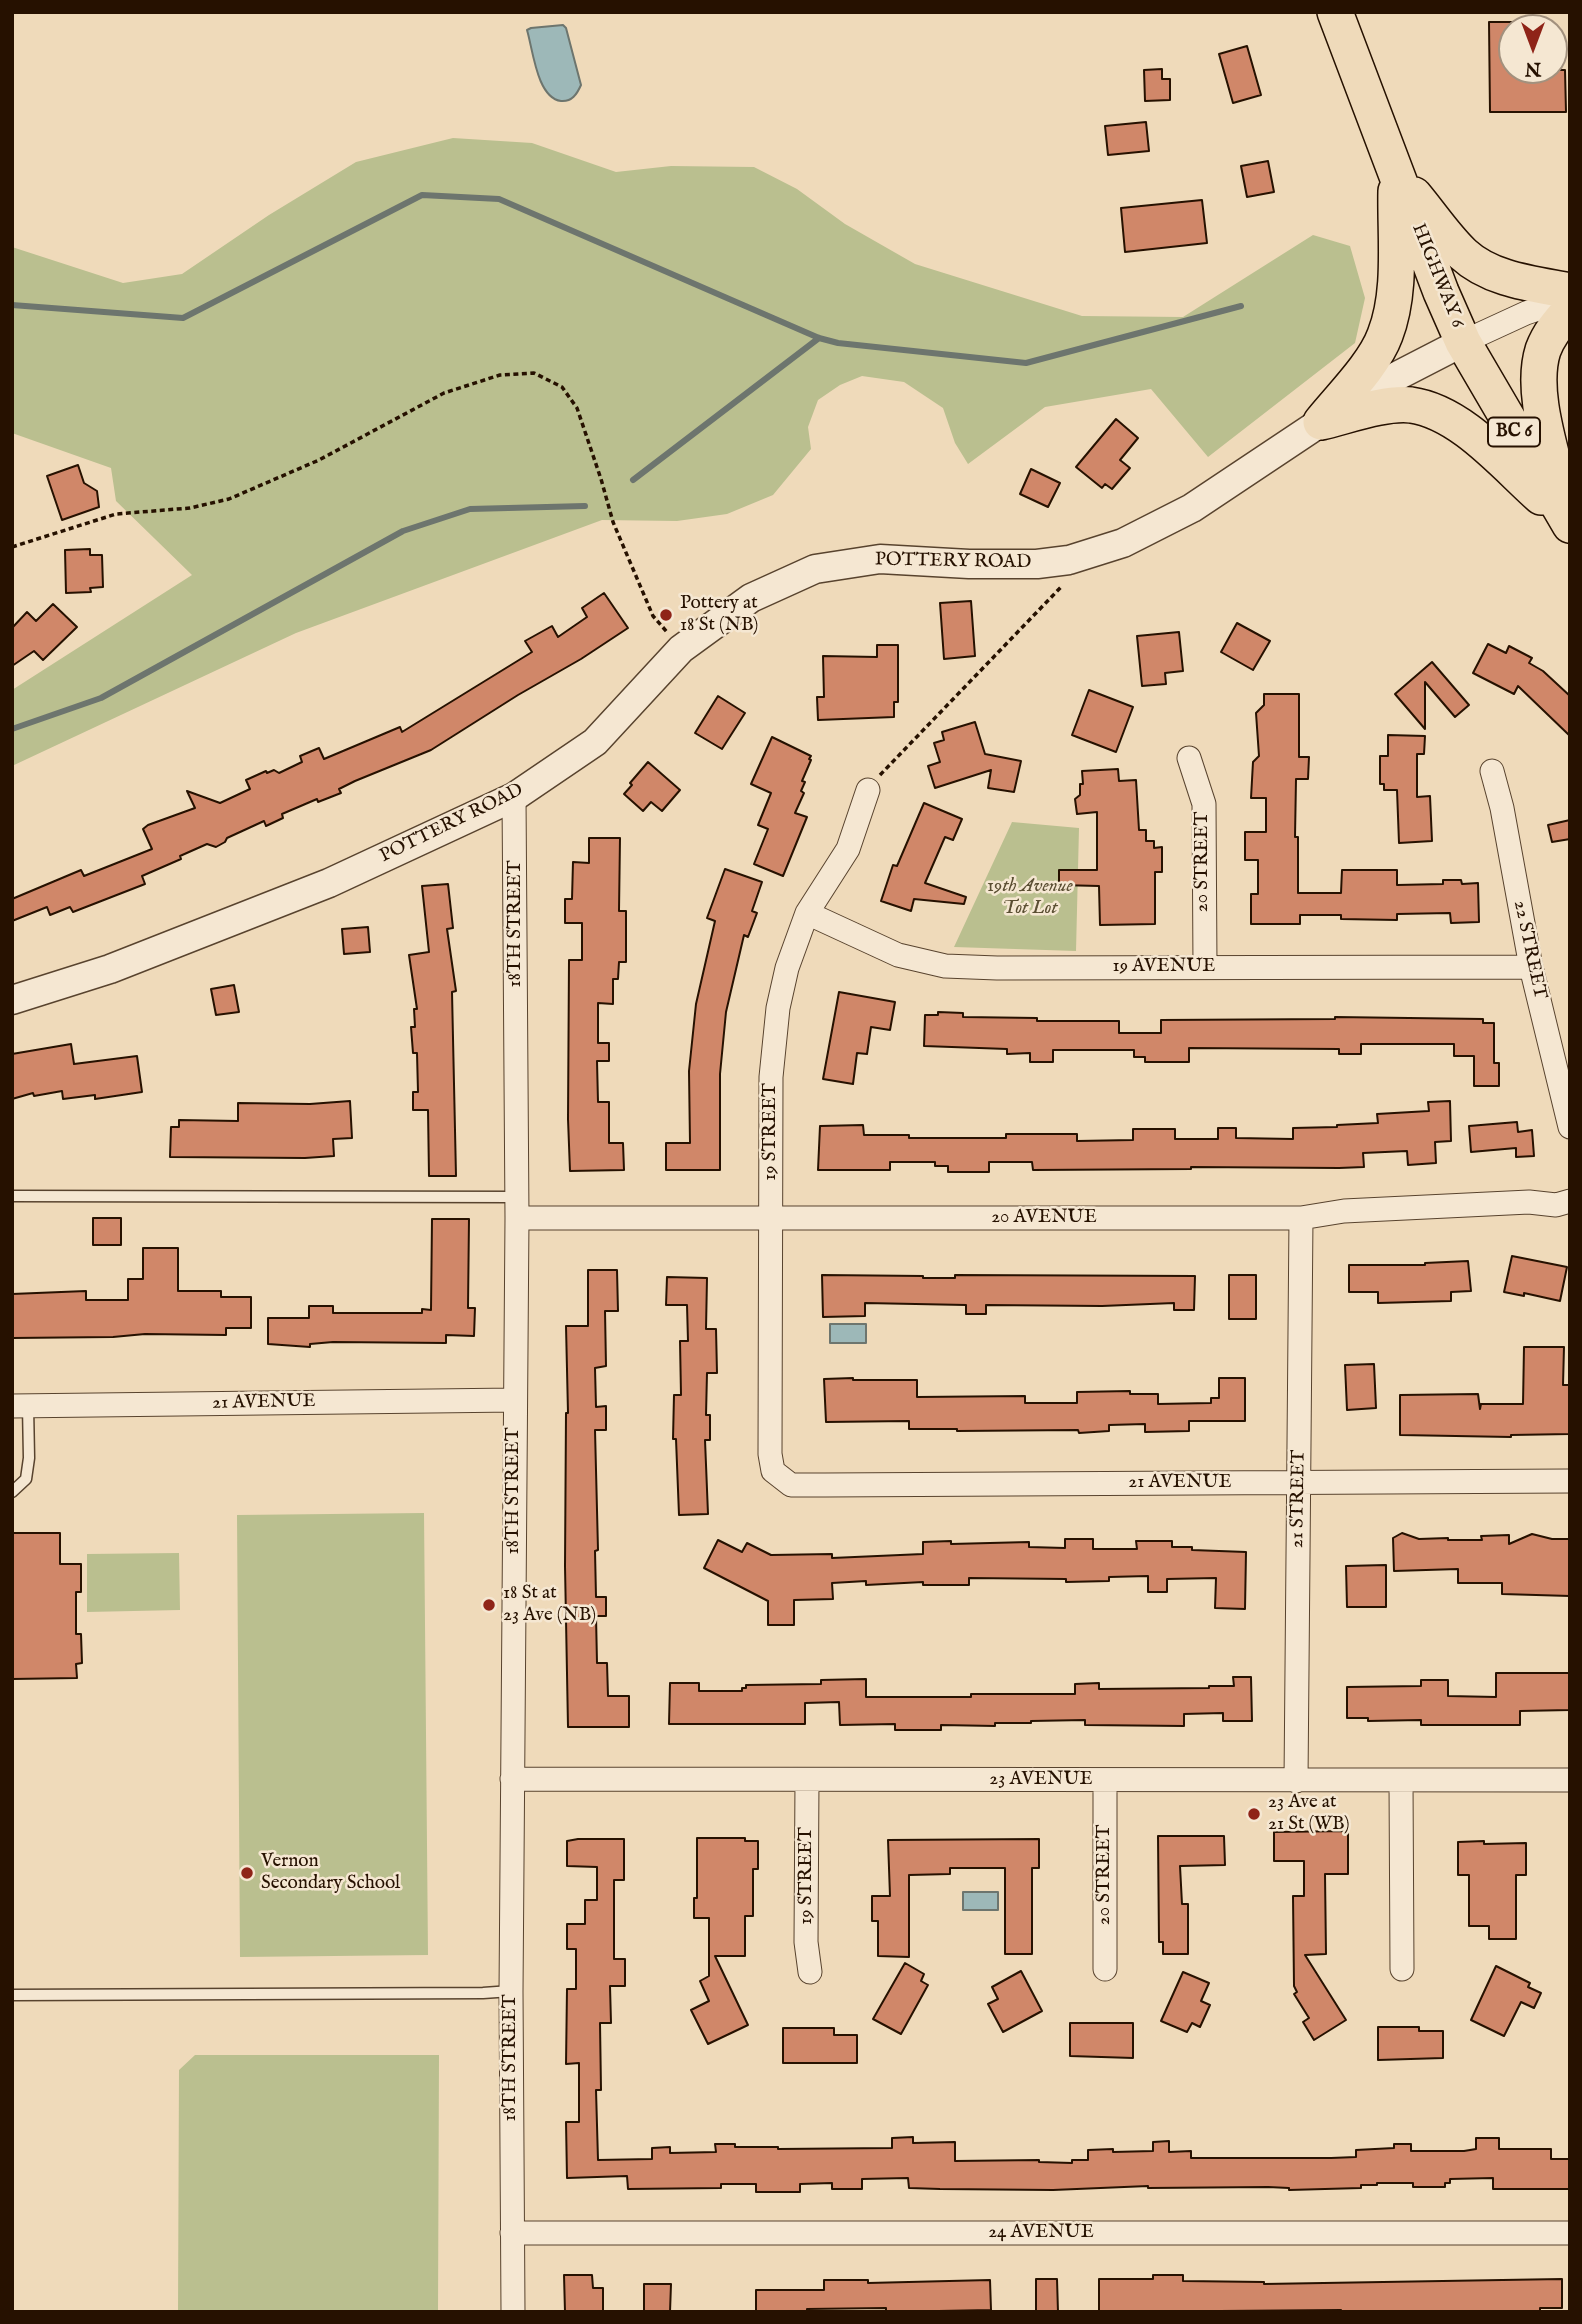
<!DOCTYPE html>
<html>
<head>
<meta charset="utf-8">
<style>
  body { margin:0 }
  #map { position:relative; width:1582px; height:2324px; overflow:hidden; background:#efdaba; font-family:"IM FELL English",serif }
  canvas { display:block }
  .frame { position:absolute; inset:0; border:14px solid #261100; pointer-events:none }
  .north { position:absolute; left:1498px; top:14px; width:70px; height:70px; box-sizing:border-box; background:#f5e7d2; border:2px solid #a2917e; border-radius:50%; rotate:180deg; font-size:19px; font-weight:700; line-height:28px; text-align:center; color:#261100 }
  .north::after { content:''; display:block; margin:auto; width:24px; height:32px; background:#8f2418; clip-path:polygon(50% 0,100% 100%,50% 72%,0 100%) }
</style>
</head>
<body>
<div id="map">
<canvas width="1582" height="2324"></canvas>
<div class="frame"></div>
<div class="north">N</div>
</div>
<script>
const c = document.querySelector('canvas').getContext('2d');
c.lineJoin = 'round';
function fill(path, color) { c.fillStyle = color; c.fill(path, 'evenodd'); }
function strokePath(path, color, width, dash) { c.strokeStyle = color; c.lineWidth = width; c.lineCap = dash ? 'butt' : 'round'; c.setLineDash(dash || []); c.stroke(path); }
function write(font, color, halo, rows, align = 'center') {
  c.font = font + ' "IM FELL English",serif'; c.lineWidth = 5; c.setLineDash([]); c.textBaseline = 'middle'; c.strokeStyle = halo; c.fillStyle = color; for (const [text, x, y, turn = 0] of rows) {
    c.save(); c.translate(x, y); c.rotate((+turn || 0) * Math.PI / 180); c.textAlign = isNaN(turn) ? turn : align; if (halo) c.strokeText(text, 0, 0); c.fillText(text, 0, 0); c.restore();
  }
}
fill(new Path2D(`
  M453,138L532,143L616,172L671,166L754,167L797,189L845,224L915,264L1082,316L1183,317L1313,235L1350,246L1365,298L1355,343L1208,457L1151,389L1045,407L968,464L955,443L943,408L904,382L862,376L840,385L818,400L808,427L811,449L773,495L727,514L677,521L602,520L296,633L12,766V690L192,575L116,501L111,468L12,433V247L123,283L182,274L269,215L356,162Z
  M1012,822L1079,828L1076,951L954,947Z
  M424,1513L428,1955L240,1957L237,1515Z
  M179,1553L180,1610L87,1612V1554Z
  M195,2055H439L438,2312H178L179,2070Z`), '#babf8f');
const water = new Path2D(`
  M563,25L566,28L581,85C577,94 572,102 561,101C537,98 533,50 527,30L531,28Z
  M830,1324H866V1343H830Z
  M963,1892H998V1910H963Z`);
fill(water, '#9db8b8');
strokePath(water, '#6d756e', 2);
strokePath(new Path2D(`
  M12,305L183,318L422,195L499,199L819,338L838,343L1026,363L1241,306
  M633,480L819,338
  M12,729L101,698L403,531L470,509L585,506`), '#6d756e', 6);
const building = new Path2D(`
  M1489,22H1512V70H1565L1566,112H1490Z
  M1247,46L1261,95L1233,103L1219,54Z
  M1162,69V79H1170V100L1145,101L1144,70Z
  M1146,122L1149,151L1108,155L1105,126Z
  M1268,161L1274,192L1247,197L1241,166Z
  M1202,200L1207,243L1125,252L1121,208Z
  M1116,419L1138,438L1120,460L1130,468L1112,489L1105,484L1102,488L1076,467Z
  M78,465L84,483L97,491L99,507L62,520L47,476Z
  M1031,469L1060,483L1048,507L1020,494Z
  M90,549V555H102L103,587L90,588L91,592L66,593L65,550Z
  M604,593L628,628L581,659L518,695L431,750L355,781L339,789L341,793L318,802L317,799L282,814L283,818L266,826L264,821L227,838L225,842L216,847L207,844L180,856L181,859L142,876L145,884L73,912L70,907L50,915L47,907L12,921V899L81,870L84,876L152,849L143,829L148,825L195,808L187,791L220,803L250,789L246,780L266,771L267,773L274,770L279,773L302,762L300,756L319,748L324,759L400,727L402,732L532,652L525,641L552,626L558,637L587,617L582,608Z
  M971,601L975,656L944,659L940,603Z
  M53,604L77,627L43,660L34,651L12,666V628L27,612L36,621Z
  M1237,623L1270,641L1253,670L1221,652Z
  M1179,632L1183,671L1165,673L1166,684L1142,686L1137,636Z
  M1488,644L1506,653L1509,646L1532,658L1529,663L1543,671L1570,696V736L1518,686L1514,694L1473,673Z
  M877,645H898V702H894V717L818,720L817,697H824L823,656L877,657Z
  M1432,662L1469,705L1455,717L1425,682V729L1395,694Z
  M1089,690L1133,707L1116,752L1072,735Z
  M1264,694H1299V757H1309L1308,779H1296L1295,837H1298V893H1341L1342,870H1397V885L1443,884V880H1461L1462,884L1478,883L1479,922L1451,923L1450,913L1397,914V920L1341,919V915H1300V924H1251V894H1258V860H1245V832H1266V798H1251L1253,762L1259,756L1256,713L1264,705Z
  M718,696L745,713L722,749L695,733Z
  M975,722L985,754L1021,761L1014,792L988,788L991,770L935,788L928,766L940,762L934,743L944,740L942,732Z
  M1388,735L1425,736L1424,754H1417V797L1430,796L1432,841L1399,843L1397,790H1384V784H1380V756H1388Z
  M772,737L811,756L809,759L811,760L802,781L805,782L801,791L804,793L795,813L807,817L783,876L754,864L768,829L758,825L771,793L751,784Z
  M648,762L680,790L662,811L651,802L643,811L624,794L632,785L630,783Z
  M1118,769L1119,781L1136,780L1139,830H1146V841H1154V848L1162,847V872H1155V924L1100,925L1099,886L1059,885V870H1097V812L1077,814L1075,799L1080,795V784H1083L1082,771Z
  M924,803L962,819L953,840L945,837L925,883L966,897L964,904L914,899L911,911L881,901L893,865L897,866Z
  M1570,820V839L1552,842L1548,825Z
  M589,838H620L619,911H626V962H619L618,979H613V1004L598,1003V1043H609V1061H597L598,1102H609V1143H623L624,1170L570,1171L568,1119L569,960H582V923H565V899H572L573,862L589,863Z
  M725,869L762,882L752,911L757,913L748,937L744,935L726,1012L720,1074V1170H666V1143H690L689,1071L696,1004L715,921L707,918Z
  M448,884L453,928L447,929L456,991L452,992L456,1176H429L428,1110H413V1092H418L417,1053H413L411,1027H415L414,1009H417L409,955L429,952L422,886Z
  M368,927L370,952L344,954L342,929Z
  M234,985L239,1012L216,1015L211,989Z
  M839,992L895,1002L890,1030L871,1027L867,1054L857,1053L853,1084L823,1079Z
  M938,1012L963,1013V1017L1037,1018V1021H1119V1033H1161V1020L1335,1019V1017L1483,1019V1023H1494V1063H1499V1086H1474V1056H1454V1044H1361V1054H1339V1049L1189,1048V1062H1145V1057H1134V1050H1053V1062H1030V1053L1007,1054V1049L924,1046L925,1015H938Z
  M71,1044L74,1064L137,1056L142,1092L95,1099V1095L63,1099L62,1091L34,1096L33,1093L12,1099V1054Z
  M350,1101L352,1138L333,1139L334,1156L305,1158L170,1157L171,1127H179V1120L238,1121V1103L310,1104Z
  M1450,1101L1451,1141L1435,1142L1436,1163L1408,1165L1407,1151L1363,1153L1364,1167L1339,1168L1191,1167V1169L1033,1170L1032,1162H989V1172H948V1166H935V1162H890V1170H818L820,1126L863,1125L864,1135H909V1138H1006V1134H1077V1141L1133,1140V1129H1175V1139H1218V1128H1236V1138L1293,1139V1128L1337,1127V1125L1378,1123L1377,1114L1429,1111L1428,1102Z
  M1517,1122L1518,1132L1532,1130L1534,1156L1516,1157V1148L1471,1152L1469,1126Z
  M93,1218H121V1245H93Z
  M432,1219H469L468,1308H475L474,1336L446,1335V1343L333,1342L310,1344V1347L268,1344V1318H309V1306H333V1313H422V1309L431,1310Z
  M143,1248H178V1291H221V1297H251V1328H226V1335L145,1334L113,1337L12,1338V1294L86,1291V1300H128V1279H143Z
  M1512,1256L1567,1267L1560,1301L1524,1293V1296L1504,1292Z
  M1468,1261L1471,1291L1451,1292V1301L1378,1303V1292H1349V1265H1425V1263Z
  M588,1270H617L618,1311H605L606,1366L595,1368L596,1407L606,1406V1430H595L598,1550L595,1551L596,1597H606V1616H596L597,1663H607L608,1696H629V1727H568L565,1566L566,1413H568L566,1326H588Z
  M822,1275L923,1276V1278H955V1275L1195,1276L1194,1310H1174V1303L1102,1306L986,1305V1314H966V1305L865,1303V1316L823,1317Z
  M1229,1275H1256V1319H1229Z
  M667,1277L707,1278L706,1329H716L717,1373H707L706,1415H710V1440H705L708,1514L679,1515L676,1439H673L674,1395H681L680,1341H688L687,1305H666Z
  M1524,1347H1564L1563,1385H1570V1434L1511,1435V1437L1400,1435V1395L1478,1394L1480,1409L1481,1404H1523Z
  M1374,1364L1376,1408L1347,1410L1345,1365Z
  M853,1378V1380H917V1397L1025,1396V1403H1077V1392L1130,1391V1394H1158V1404L1211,1403V1398H1219V1378H1245V1421H1189V1431L1145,1432V1424L1109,1425V1431L1079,1433L1078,1430L957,1431V1429H909V1421L826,1422L824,1379Z
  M12,1533H60V1564H81V1592H76V1634H81L82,1663L76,1664L77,1678L12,1679Z
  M1402,1533L1419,1539L1448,1538V1540H1482L1481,1536L1509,1535V1544L1532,1534L1552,1539H1570V1596L1502,1594V1583H1458V1569L1394,1571L1393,1538Z
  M1065,1539H1093V1549H1137L1136,1541H1172V1547H1192V1550L1246,1552L1245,1609L1215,1608L1216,1578L1167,1579V1592H1148V1576L1109,1577V1581L1066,1582V1579L969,1578V1585H923V1582L866,1585V1581L832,1583L833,1599L794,1600V1625H768V1601L704,1568L718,1540L742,1552L747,1543L771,1555L832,1554V1558L923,1554V1542L951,1541V1544L1029,1542V1547L1065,1548Z
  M1386,1565V1607H1347L1346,1566Z
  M1496,1673H1570V1710L1520,1711V1725H1421V1720L1368,1721V1718H1347V1687L1421,1686V1680H1448V1696L1496,1697Z
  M1233,1677H1251L1252,1721H1223V1713L1184,1714V1726L1085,1725V1720L1031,1721V1723H995V1726L941,1725V1730H895V1724L840,1725L839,1702L805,1703V1724H669L670,1683H699V1691H742V1688H746V1685L821,1684V1680L866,1679V1697H971V1694H1075V1684L1099,1683V1689L1209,1688V1686H1234Z
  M1348,1831V1874H1325L1326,1954L1305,1955L1346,2020L1314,2040L1303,2022L1309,2018L1294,1994L1297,1992L1294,1986L1293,1896H1304V1861H1274V1832Z
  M1158,1836H1224L1225,1865L1180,1866L1182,1904H1188V1954H1163V1942H1159Z
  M697,1838H745V1841H758V1869H753V1916H745V1956H715L748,2025L708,2044L691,2010L709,2001L700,1981L709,1976V1918H694V1898H697Z
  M578,1839H624V1880H614V1959H625V1986H610L611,2023H600L601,2090H596L598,2160L652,2159V2148L670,2147V2153L716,2152L715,2144H735V2147H778V2149L892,2148V2138L913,2137V2143L955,2142V2161L1039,2160V2162L1072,2163V2160H1088V2150L1113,2149V2152L1153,2151V2142L1169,2141V2152L1191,2151V2158H1331L1356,2157V2150L1394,2148V2144H1411V2151H1464L1476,2149V2138H1499V2149H1551V2159H1570V2189H1493V2178L1450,2179V2183H1445V2187H1413V2183H1377V2185H1361V2188L1289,2190V2188L1268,2187L1148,2188V2186L1053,2190L940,2189L909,2188L908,2178L862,2179V2189H832V2183L800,2184V2192H756V2184H721V2188L628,2189L627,2176L567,2178L566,2122H579V2063L566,2064L567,1989H576V1949H567V1924H585V1900H597V1867L567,1866V1841Z
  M1039,1839V1868H1032V1954H1005V1868H950V1874L909,1875V1957L878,1956V1921H872V1896H890L888,1840Z
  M1484,1841V1844L1526,1843V1875H1516V1939H1489V1926H1469V1875H1458V1842Z
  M905,1963L924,1974L921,1981L928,1985L901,2034L873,2019Z
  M1496,1966L1530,1983L1528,1987L1541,1993L1534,2008L1521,2002L1504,2036L1471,2020Z
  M1021,1971L1042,2011L1003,2032L988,2004L998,1999L992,1987Z
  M1183,1972L1209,1983L1201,2001L1210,2005L1200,2027L1192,2023L1187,2032L1161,2021Z
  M1070,2023H1133V2058L1070,2056Z
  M1378,2027H1419V2031H1443V2058L1378,2060Z
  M783,2028H834V2035H857V2063H783Z
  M564,2275H592L593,2288H603V2312H565Z
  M1153,2275H1183V2281L1264,2282V2284L1562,2279V2308H1540V2312H1341V2310L1099,2312V2279H1153Z
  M1036,2279H1057L1058,2312H1036Z
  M824,2280H868V2283L990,2280L991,2310L886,2312V2308L807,2309V2312H756V2290H824Z
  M644,2284H671L670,2312H644Z`);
fill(building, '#d08769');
strokePath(building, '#261100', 2);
const service = new Path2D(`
  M12,1196L517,1197
  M12,1492L26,1479L29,1458L28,1406
  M12,1995L483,1993L511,1991`);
const minor = new Path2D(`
  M1463,342L1526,313L1570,298
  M1189,758L1204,804L1205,967
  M1492,771L1502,808L1531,967L1570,1127
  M868,790L848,849L807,913L787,968L778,1008L771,1077L770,1454L773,1471L791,1485H825L1570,1481
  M807,913L898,955L945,966L997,968L1531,967
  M517,1218H1301L1344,1211L1529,1202L1556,1205L1570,1201
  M12,1406L515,1400
  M512,1779L1570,1780
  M807,1780L806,1942L810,1972
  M1105,1781V1969
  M1296,1781L1301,1218
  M1401,1781L1402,1969
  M512,2233H1570
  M513,2312L511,1991L517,1218L514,797`);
const tertiary = new Path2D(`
  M12,1000L110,969L329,883L514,797L595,742L681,649L751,598L815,569L880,559L969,564H1037L1069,560L1123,543L1192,508L1321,422L1397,376L1463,342`);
const primary = new Path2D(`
  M1335,12L1441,292L1463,342L1570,525
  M1414,195C1430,214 1445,237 1463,254C1491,280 1534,284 1570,291
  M1321,422C1347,416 1385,402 1411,405C1461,412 1504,464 1541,497
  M1321,422C1341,397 1374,365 1385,335C1402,292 1395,237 1396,191
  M1560,489C1551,449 1530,391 1543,350C1549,334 1559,322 1570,310`);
strokePath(service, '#58432e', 13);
strokePath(minor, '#58432e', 25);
strokePath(tertiary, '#58432e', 31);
strokePath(primary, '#261100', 38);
strokePath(new Path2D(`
  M12,547L116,514L190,508L229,499L319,460L444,393L500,375L534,373L562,387L577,408L601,479L613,522L653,616L667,632
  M880,775L1062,586`), '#261100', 3.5, [5, 3.5]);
strokePath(service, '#f5e7d2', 10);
strokePath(minor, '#f5e7d2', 23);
strokePath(tertiary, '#f5e7d2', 28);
strokePath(primary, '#efdaba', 35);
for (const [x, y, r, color] of [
  [666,615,7,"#8f2418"],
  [489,1605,7,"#8f2418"],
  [1254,1814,7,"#8f2418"],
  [247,1873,7,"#8f2418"]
]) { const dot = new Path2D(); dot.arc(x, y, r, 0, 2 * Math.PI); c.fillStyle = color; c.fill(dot); strokePath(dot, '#f5e7d2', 2.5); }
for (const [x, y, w] of [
  [1514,432,52]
]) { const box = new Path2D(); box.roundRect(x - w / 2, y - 14.5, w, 29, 5); c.fillStyle = '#f5e7d2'; c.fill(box); strokePath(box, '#261100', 2); }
write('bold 18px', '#261100', null, [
  ["BC 6",1514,432]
]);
write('19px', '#261100', '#f5e7d2', [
  ["HIGHWAY 6",1437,276,68],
  ["POTTERY ROAD",953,562,1],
  ["POTTERY ROAD",452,824,-26],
  ["20 STREET",1203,862,-90],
  ["18TH STREET",516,924,-90],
  ["22 STREET",1529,950,78],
  ["19 AVENUE",1164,967],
  ["19 STREET",771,1132,-90],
  ["20 AVENUE",1044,1218],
  ["21 AVENUE",264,1403,-1],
  ["21 AVENUE",1180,1483],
  ["18TH STREET",514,1491,-90],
  ["21 STREET",1299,1499,-89],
  ["23 AVENUE",1041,1780],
  ["20 STREET",1105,1875,-90],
  ["19 STREET",807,1876,-90],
  ["18TH STREET",511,2058,-90],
  ["24 AVENUE",1041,2233]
]);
write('19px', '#261100', '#f5e7d2', [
  ["Pottery at",680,604],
  ["18 St (NB)",680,626],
  ["18 St at",503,1594],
  ["23 Ave (NB)",503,1616],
  ["23 Ave at",1268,1803],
  ["21 St (WB)",1268,1825],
  ["Vernon",261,1862],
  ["Secondary School",261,1884]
], 'left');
write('italic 19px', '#5a4e32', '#f5e7d2', [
  ["19th Avenue",1030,887],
  ["Tot Lot",1030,909]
]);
</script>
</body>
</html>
